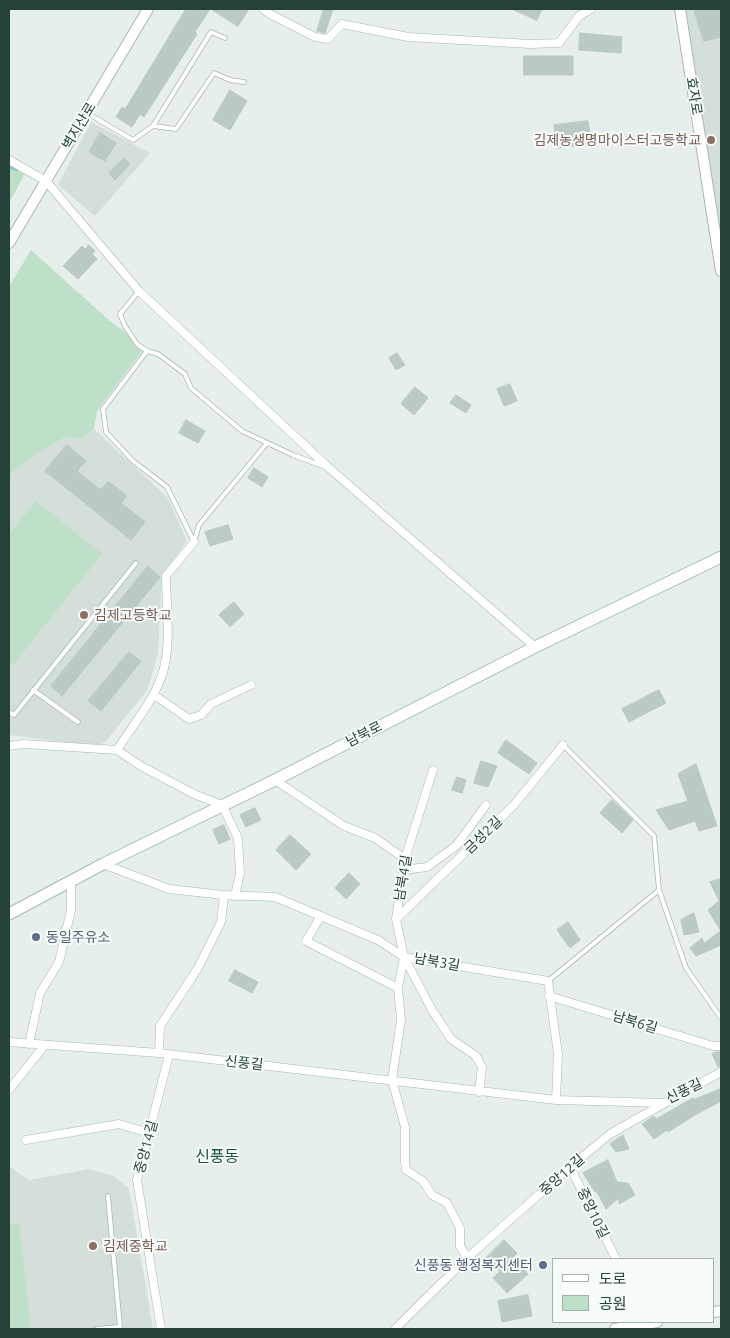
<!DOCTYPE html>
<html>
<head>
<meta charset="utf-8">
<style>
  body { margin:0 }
  #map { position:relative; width:730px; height:1338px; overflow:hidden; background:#e6efeb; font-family:Ubuntu,"Noto Sans KR",sans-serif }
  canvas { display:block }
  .frame { position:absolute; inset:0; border:10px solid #24423a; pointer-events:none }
  .legend { position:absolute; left:552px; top:1258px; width:162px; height:65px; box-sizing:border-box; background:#f7fbf9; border:1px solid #a3b1ad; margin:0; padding:6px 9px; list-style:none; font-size:15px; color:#24423a }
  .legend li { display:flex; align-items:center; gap:10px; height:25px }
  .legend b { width:25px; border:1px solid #a3b1ad }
</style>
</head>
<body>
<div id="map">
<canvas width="730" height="1338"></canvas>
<div class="frame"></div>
<ul class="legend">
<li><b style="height:6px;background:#fff"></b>도로</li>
<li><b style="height:14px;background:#bfe0c8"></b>공원</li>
</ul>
</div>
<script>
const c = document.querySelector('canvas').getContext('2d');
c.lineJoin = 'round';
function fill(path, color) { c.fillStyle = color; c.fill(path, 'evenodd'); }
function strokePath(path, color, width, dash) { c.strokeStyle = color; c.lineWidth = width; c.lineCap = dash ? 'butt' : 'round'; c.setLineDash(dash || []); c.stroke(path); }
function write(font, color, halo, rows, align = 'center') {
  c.font = font + ' Ubuntu,"Noto Sans KR",sans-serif'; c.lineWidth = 4; c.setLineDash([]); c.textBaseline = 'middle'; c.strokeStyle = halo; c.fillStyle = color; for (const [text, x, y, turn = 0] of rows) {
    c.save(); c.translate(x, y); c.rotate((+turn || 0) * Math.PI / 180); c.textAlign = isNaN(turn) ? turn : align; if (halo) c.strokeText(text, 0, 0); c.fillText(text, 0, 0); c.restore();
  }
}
fill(new Path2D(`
  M680,9H721V272Z
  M91,122L150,153L95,216L58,185Z
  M94,429L168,498L187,541L162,575L158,654L147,691L105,742L96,746L9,735V475L40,451L66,437L82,439Z
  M9,1166L29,1180L90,1169L114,1176L129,1189L153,1329H9Z`), '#d4dfda');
fill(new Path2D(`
  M9,167L25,174L9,203Z
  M31,250L110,321L125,332L142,351L97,411L94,429L82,439L66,437L40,451L9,475V287Z
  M36,501L102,554L13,665L9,661V534Z
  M19,1223L31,1329H9V1224Z`), '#bfe0c8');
strokePath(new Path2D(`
  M9,167L17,170`), '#8ec9d4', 3);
const building = new Path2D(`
  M186,9H210L195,32L197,34L144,117L140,114L132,127L116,117L122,107L125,109Z
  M211,9H249L238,26Z
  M324,9H333L325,33L317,31Z
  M512,9H542L537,20Z
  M694,9H721V37L704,41Z
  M580,33L622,37L621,53L579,50Z
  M524,56H573V75H524Z
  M230,90L247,101L230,130L213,120Z
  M588,121L590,134H593L594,144L558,148L557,135L555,136L554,125Z
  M100,133L116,143L105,161L89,152Z
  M124,158L130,164L115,180L109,173Z
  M89,245L95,251L92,254L97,259L78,279L63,266L82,246L85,249Z
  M397,353L405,365L396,370L389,358Z
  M510,384L517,401L504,406L497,389Z
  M415,387L428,398L414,415L401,404Z
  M456,395L471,405L466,413L450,403Z
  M186,420L205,431L198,443L179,433Z
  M67,445L86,461L77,471L101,490L108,481L127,496L121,503L145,522L131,540L45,471Z
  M254,468L268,477L262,487L248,478Z
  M228,525L233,539L210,546L205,532Z
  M148,566L160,577L62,696L51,686Z
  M234,602L244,614L230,627L219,615Z
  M129,652L141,661L101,711L88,701Z
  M659,690L666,703L629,722L622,709Z
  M506,740L537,763L529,774L498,753Z
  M481,761L497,766L488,787L474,783Z
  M696,764L717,826L699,831L695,821L669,830L656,810L688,801L678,774Z
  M457,777L466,780L462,793L452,790Z
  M612,800L633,820L622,833L600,813Z
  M255,808L261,820L246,827L240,815Z
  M224,825L230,839L219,844L213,830Z
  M290,835L311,854L296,870L276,850Z
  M349,873L360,884L346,899L335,888Z
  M721,879V907L720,904L721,931L708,910L719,901L710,882Z
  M694,913L699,932L684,935L681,920Z
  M568,922L580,940L570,948L557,930Z
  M721,931V945L696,956L690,948L702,938L704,943Z
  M235,970L258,982L252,993L229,981Z
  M716,1052H721V1066L718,1067L712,1054Z
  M721,1089V1101L695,1115L668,1132L667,1130L654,1139L642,1124L654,1116L656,1119L693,1098L694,1099Z
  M623,1135L629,1149L616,1152L610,1144Z
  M608,1160L617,1182L628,1183L635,1195L619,1204V1198L606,1209L596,1190L595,1192L583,1173Z
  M504,1240L517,1253L513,1257L528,1274L507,1293L493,1278L500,1271L486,1258Z
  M528,1295L532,1316L502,1322L498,1301Z`);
fill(building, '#bbcac4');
strokePath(building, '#b8c9c2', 1);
const service = new Path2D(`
  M87,113L133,140L153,126L211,32L225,38
  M153,126L176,129L214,73L230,80L244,82
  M139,291L120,314L125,326L137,344L147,351L158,354L185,374L191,388L242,431L293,455L323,466
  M147,351L103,409L106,432L133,461L167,487L194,542L199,525L267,443
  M33,690L78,722
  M9,712L14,715L136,563
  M563,745L654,836L659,890L686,968L721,1018
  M548,981L659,890
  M97,1329L120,1327L108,1196`);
const minor = new Path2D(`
  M263,9L270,14L315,37L328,39L342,24L408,37L530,44L559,43L579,16L591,9
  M9,160L46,181L139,291L328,467L535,647
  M154,695L189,719L201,715L211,704L251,685
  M9,746L23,744L117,750L141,766L194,794L222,805L238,838L240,873L235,896
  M117,750C132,726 153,702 162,675C172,646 166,606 166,576L194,542
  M433,770L405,859L396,919L404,957L398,988L401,1020L392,1080L405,1127V1161L406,1170L423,1181L432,1195L447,1203L460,1228V1246L467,1258
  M275,780L344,826L375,838L405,859
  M103,864L169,889L224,895L275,897L378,940L404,957L548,981L558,1054L556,1100
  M403,870L427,867L456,846L486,805
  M321,916L306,941L398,988
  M396,919L514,805L563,745
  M404,957L432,1010L451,1039L476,1056L482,1067L479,1092
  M549,996L713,1046H721
  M9,1042L159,1053L556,1100L665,1103L721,1072
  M29,1044L40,993L59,962L71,910V881
  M159,1053L160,1026L198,968L221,922L224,895
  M9,1090L44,1046
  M26,1140L119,1124L149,1133
  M570,1167L616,1259
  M161,1329L137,1180L169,1055
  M395,1329L467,1258L570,1167L610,1134L663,1104`);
const tertiary = new Path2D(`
  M680,9L721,271
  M9,243L148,9
  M714,1312L721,1311
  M615,1329L657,1322`);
const secondary = new Path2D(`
  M9,914L103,864L275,780L535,647L721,557`);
strokePath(service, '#a8b8b2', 5.5);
strokePath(minor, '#a8b8b2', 9);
strokePath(tertiary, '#a8b8b2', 12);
strokePath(secondary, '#a4bbb3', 13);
strokePath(service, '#fff', 4);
strokePath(minor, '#fff', 8);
strokePath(tertiary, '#fff', 10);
strokePath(secondary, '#fff', 11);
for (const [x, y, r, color] of [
  [711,140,5,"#8d6e63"],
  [84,615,5,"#8d6e63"],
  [36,937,5,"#5c6f8a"],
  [93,1246,5,"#8d6e63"],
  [543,1265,5,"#5c6f8a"]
]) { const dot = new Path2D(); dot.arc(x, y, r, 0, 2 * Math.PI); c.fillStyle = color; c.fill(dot); strokePath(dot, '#f7fbf9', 2); }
write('14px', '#24423a', '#f7fbf9', [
  ["효자로",694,96,81],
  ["벽지산로",79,126,-59],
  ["남북로",364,734,-27],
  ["금성2길",483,835,-44],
  ["남북4길",403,878,-80],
  ["남북3길",437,962,10],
  ["남북6길",635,1022,17],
  ["신풍길",244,1063,6],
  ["신풍길",684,1091,-26],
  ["중앙14길",146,1147,-75],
  ["중앙12길",562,1175,-41],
  ["중앙10길",593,1213,64]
]);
write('14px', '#785e54', '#f7fbf9', [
  ["김제농생명마이스터고등학교",701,140,"right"],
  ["김제고등학교",94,615],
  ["김제중학교",103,1246]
], 'left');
write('14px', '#4e5e75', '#f7fbf9', [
  ["동일주유소",46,937],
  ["신풍동 행정복지센터",533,1265,"right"]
], 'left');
write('16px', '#1f5548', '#f7fbf9', [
  ["신풍동",217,1157]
]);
</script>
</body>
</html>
